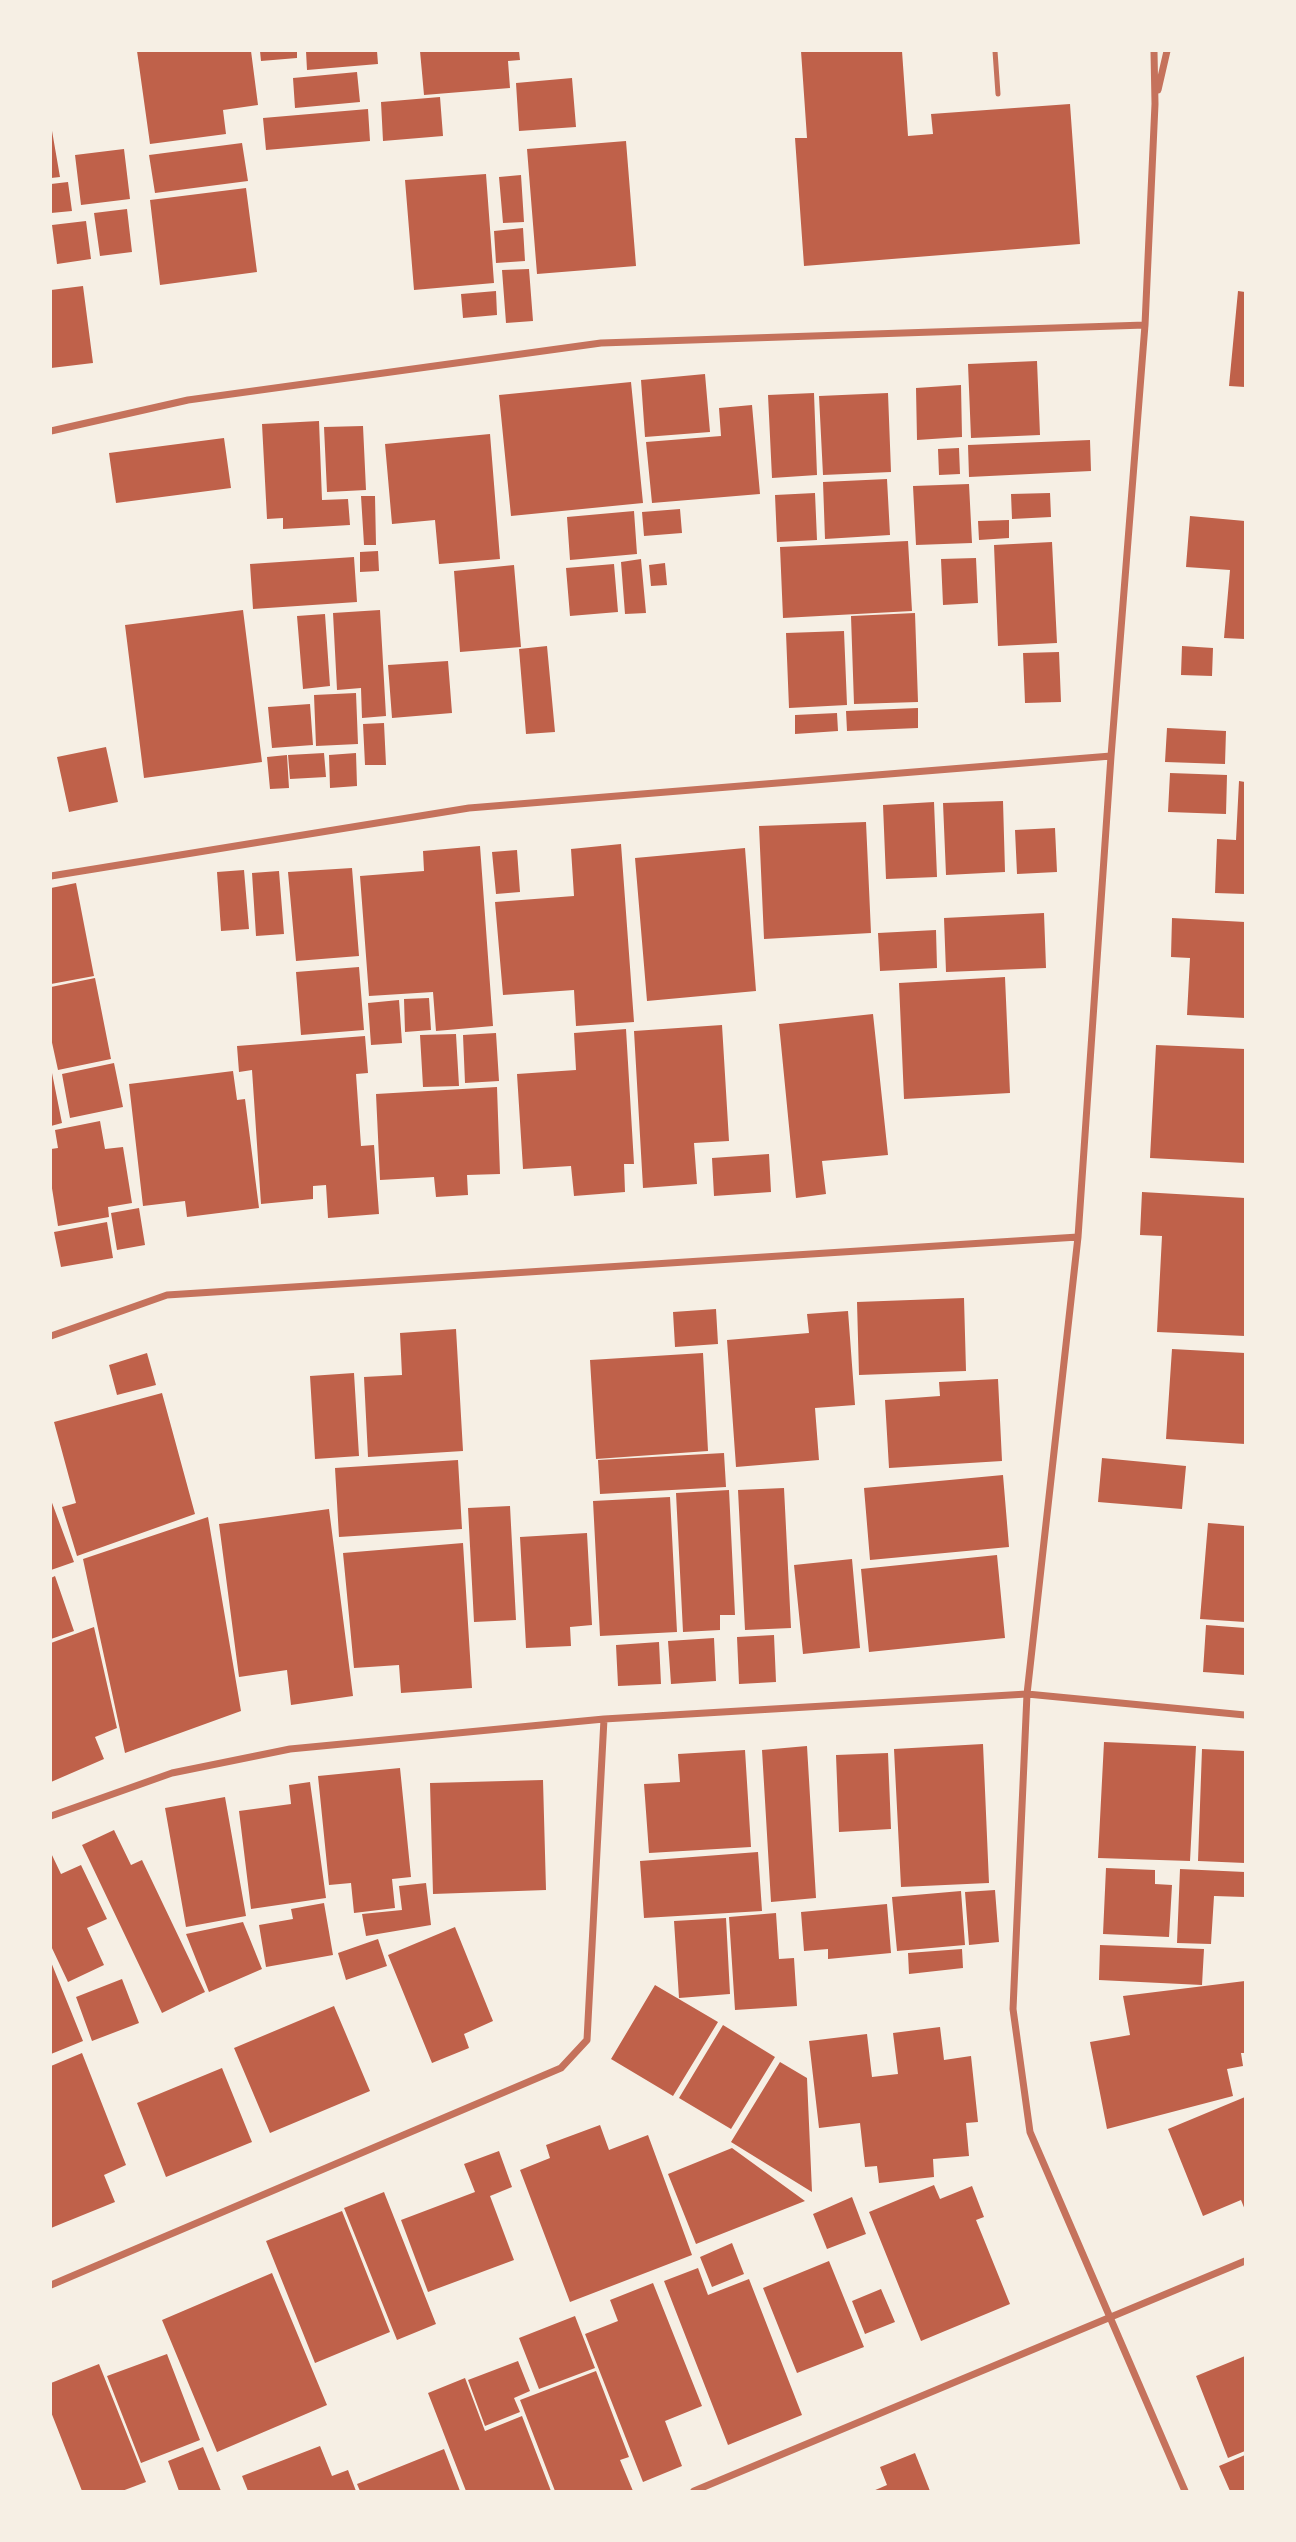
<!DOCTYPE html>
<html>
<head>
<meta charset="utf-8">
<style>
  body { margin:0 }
  #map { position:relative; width:1296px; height:2542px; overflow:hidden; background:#f6efe4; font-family:"Public Sans",sans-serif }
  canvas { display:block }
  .frame { position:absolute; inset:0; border:52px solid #f6efe4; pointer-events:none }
</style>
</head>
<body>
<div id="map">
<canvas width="1296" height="2542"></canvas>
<div class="frame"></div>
</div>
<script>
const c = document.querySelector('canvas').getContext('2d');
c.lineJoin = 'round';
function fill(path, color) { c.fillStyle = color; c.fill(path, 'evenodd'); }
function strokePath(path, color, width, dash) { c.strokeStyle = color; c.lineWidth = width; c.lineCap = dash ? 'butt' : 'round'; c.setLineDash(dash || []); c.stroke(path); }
fill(new Path2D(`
  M137,51H251L258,105L223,110L226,134L150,144Z
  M260,51H297V58L261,61Z
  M306,51H377L378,64L307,70Z
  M420,51H519L520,60L508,61L510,88L424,95Z
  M801,51H902L908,136L933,134L931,114L1070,104L1080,244L804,266L795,138H807Z
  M357,72L360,102L295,108L293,78Z
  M572,78L576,127L519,131L516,83Z
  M440,97L443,136L383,141L381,102Z
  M368,109L370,141L266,150L263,118Z
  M51,125L60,177L51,178Z
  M626,141L636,266L537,274L527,149Z
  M242,143L248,181L155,193L149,155Z
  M124,149L130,199L81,205L75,155Z
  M486,174L494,283L414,290L405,180Z
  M521,175L524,222L503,223L499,177Z
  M68,182L72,211L51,213V184Z
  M246,188L257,272L160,285L150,200Z
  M127,209L132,252L100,256L94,213Z
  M86,221L91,259L57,264L52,225Z
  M523,228L525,261L496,263L494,231Z
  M529,269L533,321L506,323L502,270Z
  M83,286L93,363L51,368V290Z
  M496,291L497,315L463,318L461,294Z
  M1238,291L1245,292V387L1229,386Z
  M1037,361L1040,435L971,438L968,364Z
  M705,374L710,432L645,437L641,380Z
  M631,382L643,503L511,516L499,395Z
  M961,385L962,437L917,440L916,388Z
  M814,393L817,475L772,478L768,395Z
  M888,393L891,472L823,475L819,396Z
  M752,405L760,494L652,503L646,442L721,436L719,408Z
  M319,421L322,500L348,499L350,525L283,529V518L267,519L262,424Z
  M363,426L366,490L327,492L324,427Z
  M490,434L500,559L439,564L435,520L392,524L385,444Z
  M224,438L231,488L116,503L109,453Z
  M1090,440L1091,471L969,477L968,445Z
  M959,448L960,474L939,475L938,449Z
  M887,479L890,535L825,539L823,482Z
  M969,484L972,543L916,545L913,486Z
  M815,493L817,540L777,542L775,495Z
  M1050,493L1051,517L1012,519L1011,494Z
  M361,496H375L376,545H364Z
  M680,509L682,533L644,536L642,512Z
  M634,511L637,554L570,560L567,517Z
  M1190,516L1245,521V639L1224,638L1230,570L1186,567Z
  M1009,520V538L979,540L978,521Z
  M908,541L912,611L783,618L780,547Z
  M1052,542L1057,643L998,646L994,545Z
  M378,551L379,571L360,572V552Z
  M354,557L357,602L253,609L250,564Z
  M976,558L978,603L943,605L941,559Z
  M641,559L646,613L625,614L621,562Z
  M665,563L667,585L651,586L649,565Z
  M614,564L618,612L570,616L566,568Z
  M514,565L521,647L460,652L454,571Z
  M243,610L262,762L144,778L125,625Z
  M380,610L386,716L362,718L361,688L337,690L333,613Z
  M915,613L918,702L854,704L851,616Z
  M325,614L330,686L303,689L297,616Z
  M844,631L847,705L789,708L786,633Z
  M547,646L555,732L526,734L519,649Z
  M1182,646L1213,648L1212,676L1181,675Z
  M1059,652L1061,702L1025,703L1023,653Z
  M448,661L452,713L392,718L388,665Z
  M356,693L358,744L316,746L314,695Z
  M310,704L313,745L272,748L268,707Z
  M918,708V728L847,731L846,711Z
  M837,713L838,731L795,734V715Z
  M384,723L386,765H365L363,724Z
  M1167,728L1226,731L1225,764L1165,762Z
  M106,747L118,802L69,812L57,757Z
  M324,753L326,777L290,779L288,755Z
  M356,753L357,786L330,788L329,755Z
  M287,755L289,788L270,789L267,757Z
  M1170,773L1227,775L1226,814L1168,812Z
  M1239,781L1245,782V894L1215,893L1217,839L1236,840Z
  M1003,801L1005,872L946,875L943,803Z
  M934,802L937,877L886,879L883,805Z
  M866,822L871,933L764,939L759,826Z
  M1055,828L1057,872L1017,874L1015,830Z
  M621,844L634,1022L576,1026L574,990L503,995L495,902L574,896L571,849Z
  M480,846L493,1026L436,1031L433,992L369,996L360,876L424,871L423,851Z
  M745,848L756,991L647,1001L635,858Z
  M517,850L520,892L496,894L492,852Z
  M352,868L359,956L296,961L288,872Z
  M244,870L249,929L221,931L217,872Z
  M279,871L284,934L256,936L252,873Z
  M76,883L94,976L51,984V888Z
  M1044,913L1046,968L946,972L944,918Z
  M1172,918L1245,922V1018L1187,1015L1190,958L1171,957Z
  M936,930L937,968L880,971L878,933Z
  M359,967L364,1030L301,1035L296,972Z
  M1005,977L1010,1093L904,1099L899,983Z
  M95,978L111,1059L58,1070L51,1038V987Z
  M429,998L431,1030L405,1032L404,999Z
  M399,1000L402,1043L371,1045L368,1003Z
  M873,1014L888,1155L822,1161L826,1194L796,1198L779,1024Z
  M722,1025L729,1141L694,1143L697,1184L643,1188L634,1031Z
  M626,1029L634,1164H624L625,1192L574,1196L571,1166L523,1169L517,1074L576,1070L574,1033Z
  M496,1033L499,1081L465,1083L463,1035Z
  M456,1034L459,1086L423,1087L420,1035Z
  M365,1036L368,1073L356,1074L361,1146L374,1145L379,1214L328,1218L326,1185L313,1186V1199L261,1204L252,1070L239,1072L237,1046Z
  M1156,1045L1245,1049V1163L1150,1158Z
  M114,1063L123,1107L70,1118L62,1074Z
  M233,1071L237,1100L245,1099L259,1208L187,1217L185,1201L143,1206L129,1084Z
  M52,1073L62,1123L51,1126V1074Z
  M497,1087L500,1174L467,1175L468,1195L436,1197L434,1177L380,1180L376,1094Z
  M100,1121L105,1149L123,1147L132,1203L108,1207L109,1217L58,1226L51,1182V1149L58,1148L55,1130Z
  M769,1154L771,1192L714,1196L712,1158Z
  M1142,1192L1245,1198V1336L1157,1332L1162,1236L1140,1235Z
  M139,1208L145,1245L117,1250L111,1213Z
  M107,1222L113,1258L61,1267L54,1232Z
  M964,1298L966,1371L859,1375L857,1302Z
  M716,1309L718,1344L675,1347L673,1312Z
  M848,1311L855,1405L815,1408L819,1460L736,1467L727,1340L809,1333L807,1314Z
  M456,1329L463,1451L368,1457L364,1377L402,1375L400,1333Z
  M1172,1349L1245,1353V1444L1166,1439Z
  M147,1353L156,1385L117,1395L109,1365Z
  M703,1353L708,1451L596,1459L590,1360Z
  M354,1373L359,1456L315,1459L310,1376Z
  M998,1379L1002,1461L889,1468L885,1400L940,1396L939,1382Z
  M162,1393L195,1514L77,1556L62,1507L76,1503L54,1422Z
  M724,1453L726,1487L600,1494L598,1460Z
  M1102,1458L1186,1466L1182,1509L1098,1502Z
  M458,1460L462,1529L339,1537L335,1468Z
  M1003,1475L1009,1547L870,1560L864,1488Z
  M784,1488L791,1628L745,1630L738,1490Z
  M729,1490L735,1615H720V1630L683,1632L676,1493Z
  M670,1497L677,1632L600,1636L593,1501Z
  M51,1500L74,1562L51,1570Z
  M510,1506L516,1620L474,1622L468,1508Z
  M329,1509L353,1696L291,1705L287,1670L239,1677L219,1524Z
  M208,1517L241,1711L125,1753L83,1559Z
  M1208,1523L1245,1526V1622L1200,1619Z
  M587,1533L592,1625L570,1627L571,1646L526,1648L520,1537Z
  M463,1543L472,1688L401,1693L399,1665L354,1668L343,1553Z
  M997,1555L1005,1638L869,1652L861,1569Z
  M852,1559L860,1648L803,1654L794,1565Z
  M55,1576L74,1631L51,1639V1578Z
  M1206,1625L1245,1628V1675L1203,1672Z
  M94,1627L117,1728L95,1737L104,1759L51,1782V1643Z
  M774,1635L776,1682L739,1684L737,1637Z
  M714,1638L716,1681L671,1684L668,1641Z
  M659,1642L661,1684L618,1686L616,1645Z
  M1104,1742L1196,1746L1190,1861L1098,1858Z
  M983,1744L989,1883L901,1887L894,1749Z
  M807,1746L816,1898L771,1902L762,1750Z
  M1202,1749L1245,1751V1863L1198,1861Z
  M745,1750L751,1847L649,1853L644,1784L680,1782L678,1754Z
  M888,1753L891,1829L839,1832L836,1755Z
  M400,1768L411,1877L392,1879L395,1908L354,1913L351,1883L329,1885L318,1776Z
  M543,1780L546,1890L433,1894L430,1783Z
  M310,1782L326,1898L251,1909L239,1811L291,1804L289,1785Z
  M225,1797L246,1916L186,1927L165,1808Z
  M114,1830L131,1865L142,1860L205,1992L162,2013L82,1845Z
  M758,1852L762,1911L644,1918L640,1861Z
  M51,1853L61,1874L81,1865L107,1919L87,1928L104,1965L68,1982L51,1946Z
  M1106,1868L1155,1870V1884L1172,1885L1169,1937L1103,1934Z
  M1180,1869L1245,1872V1897L1214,1896L1211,1944L1177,1943Z
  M426,1883L431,1925L366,1936L362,1914L402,1910L399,1886Z
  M995,1890L999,1942L969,1945L965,1892Z
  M961,1891L965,1945L897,1951L892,1897Z
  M324,1903L333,1955L266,1967L259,1925L293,1919L291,1909Z
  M887,1904L891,1953L828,1959V1949L804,1951L801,1912Z
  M776,1913L779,1959L794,1958L797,2006L735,2010L729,1917Z
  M726,1918L730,1994L679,1998L674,1921Z
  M243,1922L262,1969L209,1992L186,1934Z
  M455,1927L493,2021L464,2034L469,2048L432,2063L388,1955Z
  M378,1939L387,1966L346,1980L338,1953Z
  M1100,1945L1204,1949L1202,1985L1099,1980Z
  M962,1949L963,1968L909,1974L908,1953Z
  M51,1962L83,2041L51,2054Z
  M122,1979L139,2023L92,2041L76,1997Z
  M1245,1981V2053H1241L1243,2066L1227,2069L1233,2096L1107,2129L1090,2042L1130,2035L1123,1996Z
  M655,1985L718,2022L673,2096L611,2059Z
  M334,2006L370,2091L270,2133L234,2048Z
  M723,2025L775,2057L731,2129L679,2098Z
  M940,2027L944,2060L971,2056L978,2122L966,2123L969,2156L933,2159L934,2177L879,2183L877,2166L865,2167L860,2123L819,2128L809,2041L867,2034L872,2077L898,2074L893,2033Z
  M82,2053L126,2165L104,2175L115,2202L51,2228V2066Z
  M780,2062L807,2078L812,2192L731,2142Z
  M222,2068L252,2142L166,2177L137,2103Z
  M1245,2097V2210L1241,2200L1203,2216L1168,2129Z
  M600,2125L609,2150L648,2135L692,2255L570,2302L520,2170L550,2158L546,2145Z
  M732,2148L805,2201L696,2244L668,2174Z
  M499,2151L512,2187L490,2196L514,2260L428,2292L401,2220L475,2192L464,2164Z
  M934,2185L940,2199L972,2186L984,2217L976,2220L1010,2304L921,2341L869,2212Z
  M384,2192L436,2324L397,2340L344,2208Z
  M852,2197L866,2234L827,2249L813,2214Z
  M342,2211L390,2332L315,2363L266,2241Z
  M732,2243L744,2274L712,2287L700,2257Z
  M829,2261L864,2347L797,2373L763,2288Z
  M698,2268L708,2295L749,2279L802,2415L728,2445L664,2281Z
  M272,2273L327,2405L217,2452L162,2320Z
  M653,2283L702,2406L665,2421L682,2466L643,2482L585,2334L618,2321L610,2300Z
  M881,2289L895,2322L865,2334L852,2301Z
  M575,2316L595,2368L539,2389L519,2338Z
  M167,2354L200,2440L141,2463L107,2376Z
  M1245,2356V2451L1228,2458L1196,2376Z
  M518,2361L530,2391L514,2398L520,2412L485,2426L468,2380Z
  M99,2364L146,2482L122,2491H82L51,2412V2383Z
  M596,2371L629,2457L620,2460L633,2491H555L520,2400Z
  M465,2378L485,2431L522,2416L551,2491H466L428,2393Z
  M320,2446L332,2476L348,2470L356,2491H248L242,2476Z
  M203,2447L221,2491H179L168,2461Z
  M444,2449L460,2491H360L357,2484Z
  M915,2453L930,2491H873L887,2485L880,2467Z
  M1245,2455V2491H1230L1219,2466Z`), '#bf614a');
strokePath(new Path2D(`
  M995,51L998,94`), '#c5725c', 5);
strokePath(new Path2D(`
  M1154,51L1155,104L1145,325L1111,756L1078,1237L1027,1694L1013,2009L1030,2132L1185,2491
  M1158,90L1167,51
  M51,431L188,400L601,343L1145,325
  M51,876L469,808L1111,756
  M51,1336L167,1295L1078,1237
  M51,1816L172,1773L290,1749L604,1719L1027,1694L1245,1715
  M51,2285L561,2068L587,2040L604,1719
  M694,2491L1245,2261`), '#c5725c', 7);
</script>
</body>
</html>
